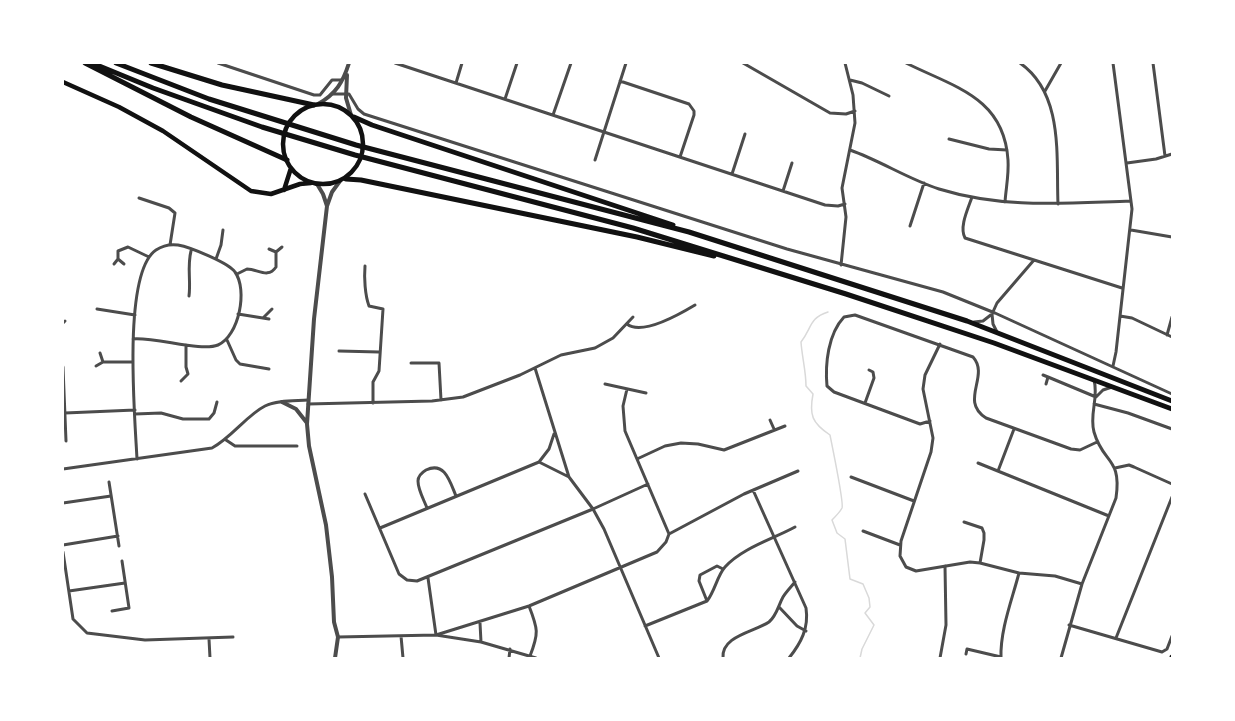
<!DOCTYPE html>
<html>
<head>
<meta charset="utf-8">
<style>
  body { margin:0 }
  #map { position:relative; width:1235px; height:721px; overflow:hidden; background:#fff; font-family:Helvetica,sans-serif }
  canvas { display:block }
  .frame { position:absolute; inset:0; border:64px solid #fff; pointer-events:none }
</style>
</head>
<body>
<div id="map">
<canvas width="1235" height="721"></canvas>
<div class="frame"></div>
</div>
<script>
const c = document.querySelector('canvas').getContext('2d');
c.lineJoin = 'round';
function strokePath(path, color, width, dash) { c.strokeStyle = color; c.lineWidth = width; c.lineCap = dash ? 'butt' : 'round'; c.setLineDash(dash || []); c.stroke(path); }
strokePath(new Path2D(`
  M828,312C809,318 812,328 801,342C802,357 806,371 806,386L813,394C809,415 812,423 830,435C832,445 844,503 842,508C840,512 835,517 832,520L837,533L845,539L850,579L863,584L869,598L870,607L865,613L874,625L862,649L860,658`), '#d9d9d9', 1.5);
strokePath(new Path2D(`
  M218,63L314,95H320L332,80H341
  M395,63L825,205L838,206L845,204
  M743,63L830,113L846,114L855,111
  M906,63C954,87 1004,97 1008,160C1009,174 1006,188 1005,202
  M1020,63C1064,94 1056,156 1058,204
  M1113,63L1132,209L1116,352L1113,366
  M1153,63L1165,156
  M850,80L862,83L889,96
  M620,81L689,104L694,111V115L680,157
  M456,83L462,63
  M1045,91L1061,63
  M333,94H349L358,109L364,114L787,249L943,292L995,313L1172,394
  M505,99L517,63
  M553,115L571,63
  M949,139L989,149L1007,150
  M850,150C881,161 908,179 939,189C1004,209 1065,203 1131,201
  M595,160L626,63
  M1127,163L1156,159L1172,154
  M732,174L745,134
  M783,191L792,163
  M972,197C968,209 959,227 965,238L1122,288
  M139,198L169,208L175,213L170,245
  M910,226L924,183
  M1131,230L1172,237
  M269,249L276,252L282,247
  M118,259V251L128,247L149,257
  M216,259L221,245L223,230
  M114,264L118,259L124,264
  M841,265L846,217L842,188L855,123L853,95L845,63
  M365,266C364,278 365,295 369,306L383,309L379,371L373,382V403
  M237,274L247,269C258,269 268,279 276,267V252
  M189,296C191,281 187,266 191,251
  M97,309L135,315
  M238,314L269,319
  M992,314L993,324L997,332
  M1120,316L1132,318L1172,337
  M263,318L272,309
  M974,322L983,321L992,314L997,303L1034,260
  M63,323L65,321
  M627,324C642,336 680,314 695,305
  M1167,335L1172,317
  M133,339C156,337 201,352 218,345C239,336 248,290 235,272C229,263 190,247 178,245C171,244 162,246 156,250C122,273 135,418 137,459
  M227,340L236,360L240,364L269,369
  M940,344L925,375L923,389L933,438L931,452L901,541L900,556L906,567L916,571L970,562L980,563L1019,573L1055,576L1082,584
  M339,351L379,352
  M103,362H133
  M411,363H439L441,400
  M96,366L103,362L100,353
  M63,367L66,441
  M535,368L569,477L593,509L604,529L659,658
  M1043,375L1048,377L1046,384
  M1048,377L1096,397
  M181,381L188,374L186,367V345
  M605,384L646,393
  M627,389L623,406L625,431L669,534
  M1096,397L1103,390L1112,387
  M865,403L874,378L873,372L869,370
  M308,404L432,401L463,397L520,375L561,355L595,348L613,338L633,317
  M1094,404L1128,413L1172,429
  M65,413L135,410
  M135,414L161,413L183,419H209L214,413L217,402
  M770,420L774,429
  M930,421L920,424L834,392L827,386C825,364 828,334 844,317L855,315L973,357C990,376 959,401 986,418L1071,449L1080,450L1097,442
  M226,440L235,446H297
  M637,459L665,446L681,443L698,444L724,450L785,426
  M539,462L569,477
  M978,463L1109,516
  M1115,468L1129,465L1134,467L1172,484
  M63,469L212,448C232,437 247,415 265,406C277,400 294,401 308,400
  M998,471L1014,429
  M851,477L914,501
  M109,482L119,546
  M753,490L806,608C809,628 801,643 789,658
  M365,494L399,574L407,580L417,581L593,509L648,484
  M63,503L111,496
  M427,508C424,500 418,490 418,481C418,476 421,473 426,470C445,461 450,482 456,496
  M964,522L982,528L984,533V540L980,563
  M380,528L539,462L549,449L554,434
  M863,531L900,545
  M63,545L118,536
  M63,552L73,619L87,633L145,640L233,637
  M428,578L436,635L529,606L657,552L666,542L669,534L744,494L798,471
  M69,591L125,583
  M707,601L699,581L700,575L717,566L723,569
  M529,606C538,629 539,633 530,656
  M779,607L797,626L806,631
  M112,611L129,608L122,561
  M480,623L481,642
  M1069,625L1162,652L1167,649L1172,636
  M645,626L707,601C715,591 717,576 725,567C742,548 773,539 795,527
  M401,636L403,658
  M338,637L436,635L481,642L536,658
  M1116,638L1172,497
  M209,639L210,658
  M966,654L967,649L1001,657
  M509,658L510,649
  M723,658C721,636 754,632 769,622C777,615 778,606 783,597C786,592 791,587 795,582
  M940,658L946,625L945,566
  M1001,658C1000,630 1012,600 1019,573
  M1061,658L1082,584L1116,498C1122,457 1103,464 1094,432C1089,414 1099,398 1094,380`), '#4c4c4c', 3);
strokePath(new Path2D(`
  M347,75L346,98L351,115
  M318,104C336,94 343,82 349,63
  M317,184L323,194L327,206
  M282,402L296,409L307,423
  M335,658L338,637L334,622L332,577L326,525L309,446L307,424L314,319L327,206L332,192L340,181`), '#4c4c4c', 4);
strokePath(new Path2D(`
  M63,82L119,107L163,131L251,191L271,194L300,184L311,183
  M283 144a40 40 0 1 1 80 0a40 40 0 1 1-80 0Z
  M284,190L291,168`), '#111', 4.5);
strokePath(new Path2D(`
  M85,63L191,117L287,160
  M92,63L153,88L262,127L355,155L633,228L846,294L994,343L1172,409
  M116,63L209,99L356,145L689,232L967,321L1172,401
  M151,63L222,85L314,105
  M354,117L372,125L673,225
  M346,179L361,180L637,237L714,256
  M1172,658V657`), '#111', 5);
</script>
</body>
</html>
